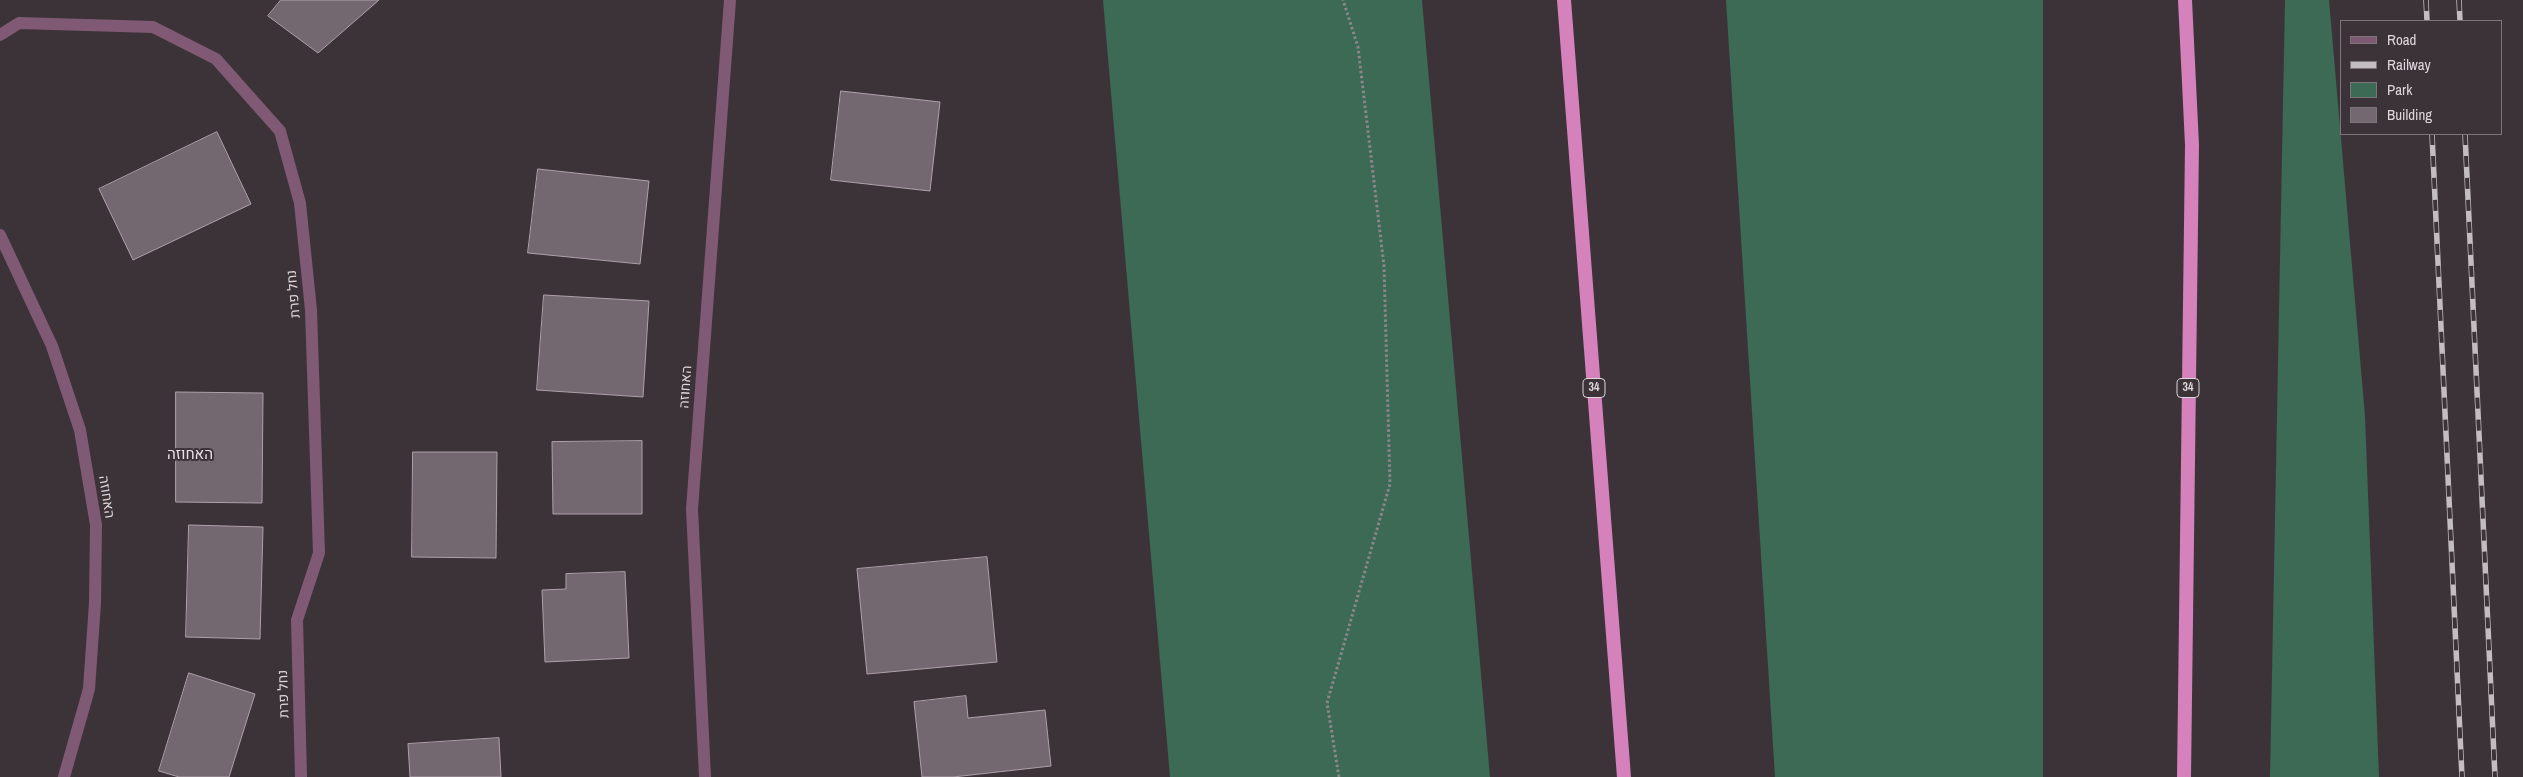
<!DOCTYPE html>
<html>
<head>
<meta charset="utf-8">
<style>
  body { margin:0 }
  #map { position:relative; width:2523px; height:777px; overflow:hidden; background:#3c3339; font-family:"Archivo Narrow",sans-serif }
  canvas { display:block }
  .legend { position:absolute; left:2340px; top:20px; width:162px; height:115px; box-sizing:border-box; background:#3c3339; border:1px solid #7c757a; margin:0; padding:6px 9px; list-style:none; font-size:15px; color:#ddd7db }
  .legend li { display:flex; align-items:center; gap:10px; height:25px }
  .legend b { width:25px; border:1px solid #7c757a }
</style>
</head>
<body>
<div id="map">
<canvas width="2523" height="777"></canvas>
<ul class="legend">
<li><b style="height:6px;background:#805a74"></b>Road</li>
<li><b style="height:6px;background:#c3bdc1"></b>Railway</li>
<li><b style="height:14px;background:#3c6a54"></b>Park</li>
<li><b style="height:14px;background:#746870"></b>Building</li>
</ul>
</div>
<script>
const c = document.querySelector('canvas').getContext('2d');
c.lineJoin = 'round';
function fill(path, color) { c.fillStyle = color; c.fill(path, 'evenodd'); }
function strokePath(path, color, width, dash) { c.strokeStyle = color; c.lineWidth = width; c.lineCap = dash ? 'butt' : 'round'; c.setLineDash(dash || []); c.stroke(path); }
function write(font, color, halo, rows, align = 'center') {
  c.font = font + ' "Archivo Narrow",Heebo,sans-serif'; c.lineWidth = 4; c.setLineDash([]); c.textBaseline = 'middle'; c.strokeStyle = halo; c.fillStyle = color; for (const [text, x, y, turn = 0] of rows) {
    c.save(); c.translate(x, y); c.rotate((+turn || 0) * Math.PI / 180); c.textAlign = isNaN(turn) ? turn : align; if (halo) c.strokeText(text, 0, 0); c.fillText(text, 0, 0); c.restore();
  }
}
fill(new Path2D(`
  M1103,0H1422L1490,777H1170Z
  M1726,0H2043V777H1775Z
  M2285,0H2329L2365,416L2379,777H2270Z`), '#3c6a54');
const building = new Path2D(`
  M281,0H379L318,53L268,16Z
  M841,91L940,102L930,191L831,180Z
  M217,132L251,204L133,260L99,189Z
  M538,169L649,181L640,264L528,253Z
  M544,295L649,301L643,397L537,390Z
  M176,392L263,393L262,503L176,502Z
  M642,441V514H553L552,442Z
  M413,452H497L496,558L412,557Z
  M189,525L263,527L260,639L186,637Z
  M987,557L997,662L867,674L857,569Z
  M625,572L629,658L545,662L542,590L566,589V574Z
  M189,673L255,694L229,777H179L159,771Z
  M966,696L968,718L1045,710L1051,766L953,777H922L914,702Z
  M499,738L501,777H410L408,744Z`);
fill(building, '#746870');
strokePath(building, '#aea1a9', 1);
strokePath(new Path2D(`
  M1339,777L1327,703L1390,484L1384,266L1358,47L1343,0`), '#8d868b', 3, [2.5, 2.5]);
strokePath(new Path2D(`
  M0,35L19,23L153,27L216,59L280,131L300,203L311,310L319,553L297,620L301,777
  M0,235L52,346L80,430L96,525L95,603L89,689L64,777
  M705,777L692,509L730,0`), '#805a74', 12);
strokePath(new Path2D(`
  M1564,0L1624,777
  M2184,777L2192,145L2185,0`), '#d481bc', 14);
const rail = new Path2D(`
  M2426,0L2427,21
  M2459,0L2460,21
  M2432,134L2462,777
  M2465,134L2495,777`);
strokePath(rail, '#c3bdc1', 5.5);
strokePath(rail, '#3c3339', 4, [11]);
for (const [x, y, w] of [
  [1594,388,22],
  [2188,388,22]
]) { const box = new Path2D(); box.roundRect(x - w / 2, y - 9.5, w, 19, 4); c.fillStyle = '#3c3339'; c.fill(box); strokePath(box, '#ddd7db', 1); }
write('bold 12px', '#ddd7db', null, [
  ["34",1594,388],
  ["34",2188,388]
]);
write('14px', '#ddd7db', '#3c3339', [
  ["נחל פרת",294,294,-95],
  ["האחוזה",686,387,-86],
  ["האחוזה",106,497,81],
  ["נחל פרת",284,694,-92]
]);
write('15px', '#ecdfe8', '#3c3339', [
  ["האחוזה",190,455]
]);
</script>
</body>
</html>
